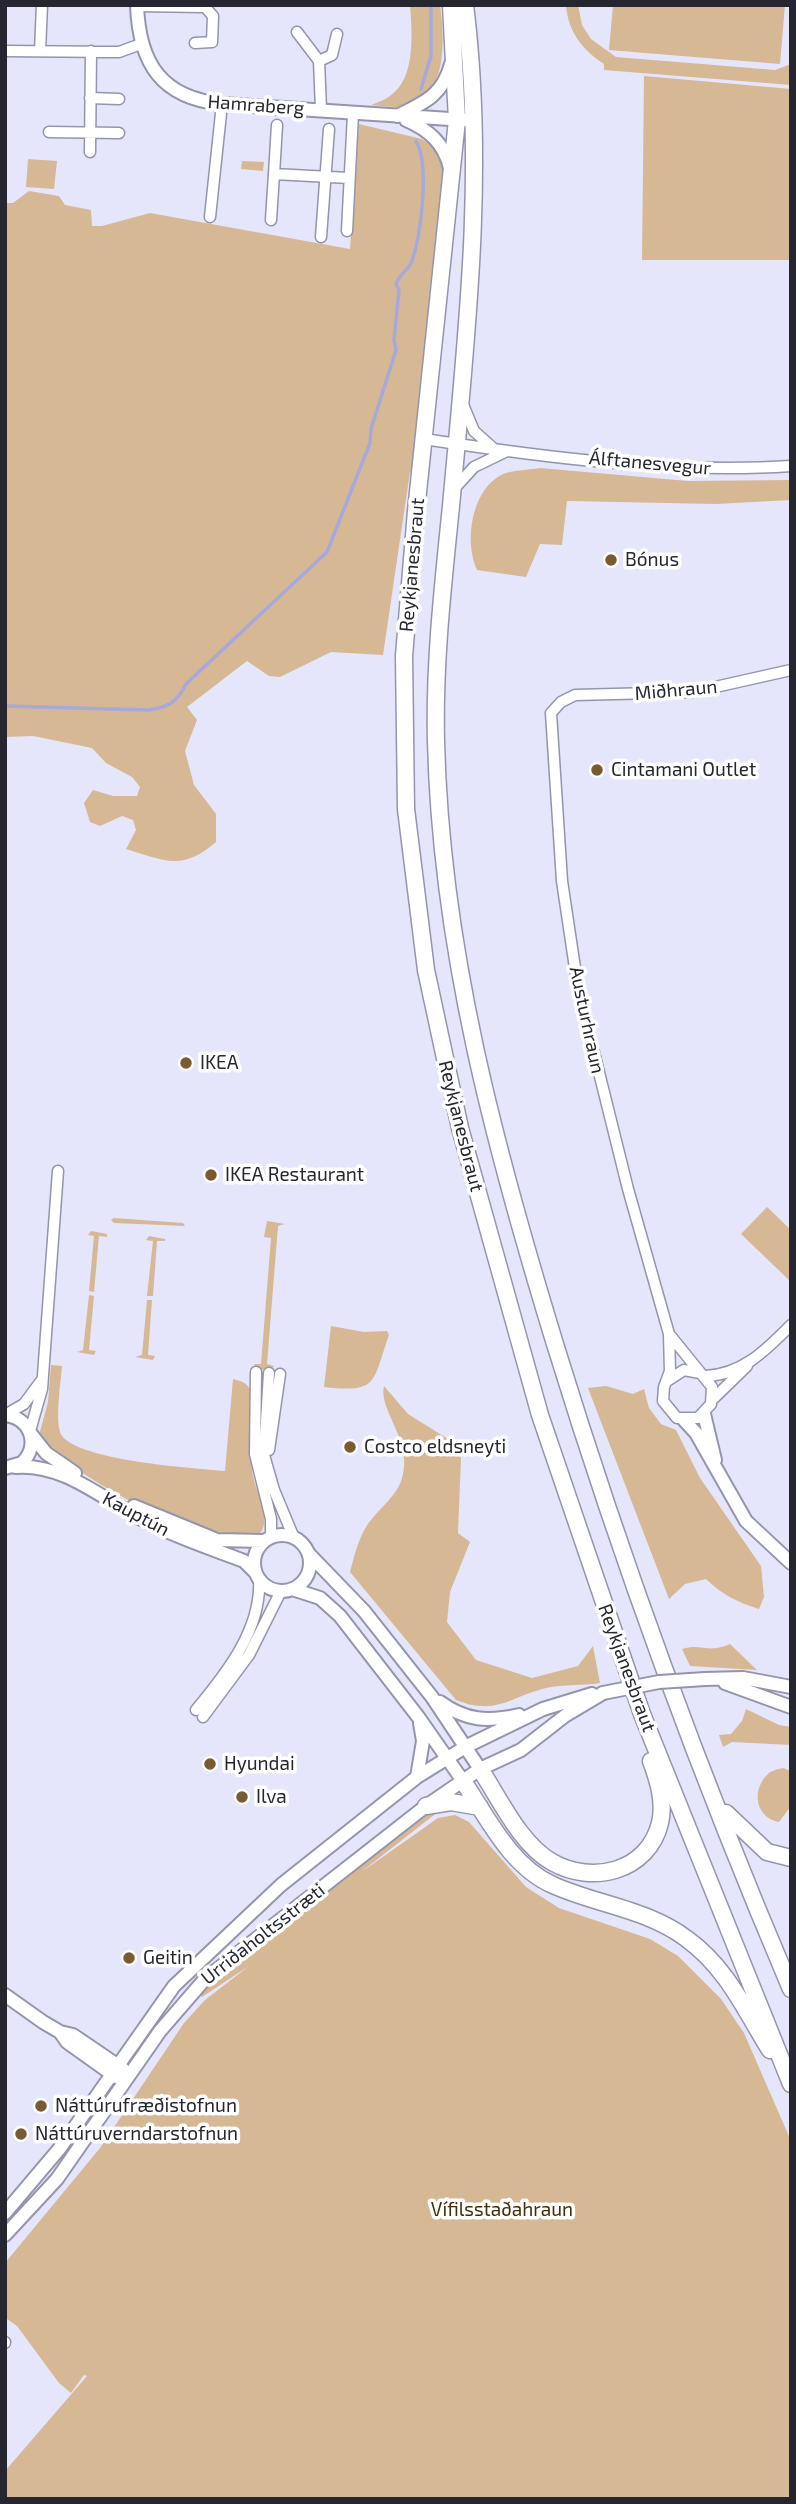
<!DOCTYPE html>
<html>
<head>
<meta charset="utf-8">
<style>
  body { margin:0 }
  #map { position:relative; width:796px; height:2504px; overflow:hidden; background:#e5e6fb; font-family:"Exo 2",sans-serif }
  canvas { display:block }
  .frame { position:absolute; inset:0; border:7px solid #252630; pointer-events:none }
</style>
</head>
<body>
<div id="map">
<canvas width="796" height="2504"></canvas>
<div class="frame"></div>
</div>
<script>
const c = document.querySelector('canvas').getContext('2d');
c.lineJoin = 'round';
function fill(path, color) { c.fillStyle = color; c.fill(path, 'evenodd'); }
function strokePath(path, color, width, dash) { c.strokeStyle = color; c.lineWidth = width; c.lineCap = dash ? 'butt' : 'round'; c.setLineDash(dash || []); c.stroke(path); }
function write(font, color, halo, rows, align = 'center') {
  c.font = font + ' "Exo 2",sans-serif'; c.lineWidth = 7; c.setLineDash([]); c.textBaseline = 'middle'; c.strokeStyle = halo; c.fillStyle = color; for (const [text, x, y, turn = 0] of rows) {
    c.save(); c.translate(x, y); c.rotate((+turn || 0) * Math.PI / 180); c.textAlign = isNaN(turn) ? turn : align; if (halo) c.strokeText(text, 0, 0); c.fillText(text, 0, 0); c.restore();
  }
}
fill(new Path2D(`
  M410,5H440C444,36 449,92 410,105C399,109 383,106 371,105C378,102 386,100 391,95C416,78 412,31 410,5Z
  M566,5H578L582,25L591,39L616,57L775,70L791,64V85L604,70V64C582,50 568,31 566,5Z
  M613,5H785L780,64L609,50Z
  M644,76L791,89V260H642Z
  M359,124L422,139L439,151L446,173L416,472H410L383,655L331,652L280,677L269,676L247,661L187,707L197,720L185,751L194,785L216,814V842C183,871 165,861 126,849L136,830L133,820L122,816L100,826L90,822L84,803L93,790L113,796H137L140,787L132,777L106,763L92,748L33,736L5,737V203H13L29,191L59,196L65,205L91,210L92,226H102L150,213L350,249Z
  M28,159L57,161L54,189L26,187Z
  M242,161L264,162L263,171L241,169Z
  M540,468L688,481L791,480V500L716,504L567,501L562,545L540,544L526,577L477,570C464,542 471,491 501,475C512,470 528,470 540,468Z
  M767,1207L791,1230V1282L741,1234Z
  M114,1218L183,1223L185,1226L114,1223L111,1220Z
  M267,1221L285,1224L278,1226L267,1364L274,1366L271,1370L256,1369L254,1364H261L271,1238L264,1237Z
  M91,1231L107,1234V1237L99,1236L94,1292L89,1291L94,1236L88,1235Z
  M149,1236L165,1239V1241H157L153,1296H147L153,1241L146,1240Z
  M89,1295L94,1296L89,1350L96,1351L94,1355L77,1352L83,1350Z
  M147,1300H152L148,1355L155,1356L153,1360L135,1357L142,1355Z
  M331,1326L364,1332L387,1331L389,1335C372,1383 379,1393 324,1387Z
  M51,1365L62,1366C61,1381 54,1425 62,1436C82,1461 192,1468 225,1471L233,1379C240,1381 247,1382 250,1390C255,1402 249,1456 253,1476C257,1496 274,1521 257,1537C175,1531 100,1492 38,1439L48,1402Z
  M384,1386L408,1414L448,1439L461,1458L458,1533L470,1542L450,1592L447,1622L476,1660L532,1678L578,1666L593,1646L600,1683C582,1686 563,1684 546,1688C510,1697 496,1716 456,1700L350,1572C354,1557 358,1540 366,1527C378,1508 399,1496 403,1474C411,1439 378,1409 384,1386Z
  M606,1386L633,1394L644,1389L649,1408L661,1424L676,1430L700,1478L761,1566L764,1597L759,1609C739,1603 721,1594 706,1579L685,1584L669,1599L588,1388Z
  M730,1644L757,1670L690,1666L682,1649C703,1643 706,1654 730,1644Z
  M746,1709L779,1725L791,1727V1745L732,1742L723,1747L719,1735L731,1734L742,1721Z
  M783,1768L791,1771V1806L779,1822C756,1818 751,1791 767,1775C770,1771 778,1769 783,1768Z
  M436,1808L439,1811L360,1873L438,1818L455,1815L469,1822L526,1887L559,1908L650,1939L678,1956L721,1999L744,2033L791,2141V2499H5V2471L87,2376L84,2375L71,2393L59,2383L17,2326L7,2319L5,2263L100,2148L184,2023L205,2000L249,1966L202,1997L198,1994L237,1959Z`), '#d6b894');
strokePath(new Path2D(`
  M421,89L431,56V5
  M5,706L148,710C168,707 177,703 186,684L327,552L370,443L371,429L396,350L394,340L399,290L396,284C399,274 409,270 412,261C421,234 430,165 416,141`), '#a7a9dc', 3.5);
const minor = new Path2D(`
  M137,6L205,7L213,16L212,42L195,43
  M297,32L319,61L321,109
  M5,51L119,52L141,44
  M40,51L42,5
  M319,61L332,55L337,34
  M90,98L119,99
  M49,132L119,133
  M90,152L91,51
  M274,174L277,125
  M210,217L222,104
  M271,220L274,174L349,178
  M347,231L353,114
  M321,237L329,129
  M464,407L474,431L493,448
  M424,439C542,457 671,474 791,466
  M453,490L474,467L505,452
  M669,1334L712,1387L711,1404L698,1418H677L663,1401L664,1387L670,1371L669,1334L628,1189L578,988L562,881L551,713L561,702L575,695L693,692L791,670
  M256,1372L255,1454L271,1519V1537
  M269,1373L264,1455L274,1490L294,1538
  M705,1376C742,1375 766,1350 791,1325
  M667,1381L684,1370L700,1373
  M713,1399L747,1366
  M5,1415L24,1404L41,1381
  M30,1431L42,1389L58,1171
  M269,1450L280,1374
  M196,1710C226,1674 262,1629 259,1579
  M203,1717L249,1655L281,1591
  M5,2342V2343`);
const tertiary = new Path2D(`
  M137,5C139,64 162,98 222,104L465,120
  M397,116C424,103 443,95 451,64
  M406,120C429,130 444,143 450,168
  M704,1414L715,1460
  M5,1415C31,1418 40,1445 22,1463L5,1468
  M684,1420L696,1433L746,1521L791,1563
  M31,1434L46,1453L75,1473
  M15,1467C64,1463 102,1499 143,1520C175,1537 210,1548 244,1561L255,1572
  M134,1506L217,1540L264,1541
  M254 1563a28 28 0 1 1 56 0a28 28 0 1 1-56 0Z
  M309,1554L364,1611L432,1697L480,1769
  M292,1589L320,1598L340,1616L419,1718L463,1781
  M705,1679L743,1678L791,1687
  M725,1683L791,1707
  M440,1702C466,1721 488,1722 519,1715
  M417,1777L423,1741L420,1723
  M5,1995L43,2022L60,2032L73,2035L123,2069
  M60,2032L67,2042L116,2077
  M5,2213L60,2148L174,1986L281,1885L417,1777L467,1746L543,1709L592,1694
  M5,2235L57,2179L160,2031L205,1979L426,1806L480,1769L521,1750L566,1715L603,1693`);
const trunk = new Path2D(`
  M451,5L457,120L416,511L404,656L406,809L426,970L460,1128L540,1415L642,1714L791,2084
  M465,5C486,172 466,340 451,506C443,585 434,663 436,742C441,948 495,1148 555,1344C622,1562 701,1778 791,1989
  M480,1769C500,1799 520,1844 552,1862C592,1885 648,1872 660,1823C665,1802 658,1780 651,1761
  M463,1781C487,1817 511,1867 553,1885C597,1905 648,1909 687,1939C727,1968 745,2010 770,2050
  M426,1806L451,1802L480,1807
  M726,1813L767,1852L791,1858`);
strokePath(minor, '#9495ad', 13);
strokePath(tertiary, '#9495ad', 16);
strokePath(trunk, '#9495ad', 19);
strokePath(minor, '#fff', 10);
strokePath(tertiary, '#fff', 12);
strokePath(trunk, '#fff', 16);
const tertiaryBridge = new Path2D(`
  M603,1693L659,1682L705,1679`);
strokePath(tertiaryBridge, '#9495ad', 16, []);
strokePath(tertiaryBridge, '#fff', 12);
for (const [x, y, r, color] of [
  [611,560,7,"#7a5a30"],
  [597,770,7,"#7a5a30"],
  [186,1063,7,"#7a5a30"],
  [211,1175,7,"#7a5a30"],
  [350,1447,7,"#7a5a30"],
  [210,1764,7,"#7a5a30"],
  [242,1797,7,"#7a5a30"],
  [129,1958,7,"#7a5a30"],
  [41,2106,7,"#7a5a30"],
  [21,2134,7,"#7a5a30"]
]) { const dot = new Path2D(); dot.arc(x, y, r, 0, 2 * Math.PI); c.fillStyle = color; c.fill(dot); strokePath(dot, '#fff', 2.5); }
write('19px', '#252630', '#fff', [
  ["Hamraberg",256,105,4],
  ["Álftanesvegur",650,463,5],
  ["Reykjanesbraut",412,565,-85],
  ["Miðhraun",676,690,-5],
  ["Austurhraun",587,1020,78],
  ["Reykjanesbraut",461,1126,76],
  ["Kauptún",136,1514,28],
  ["Reykjanesbraut",627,1668,70],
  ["Urriðaholtsstræti",263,1934,-38]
]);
write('19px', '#252630', '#fff', [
  ["Bónus",625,560],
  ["Cintamani Outlet",611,770],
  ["IKEA",200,1063],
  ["IKEA Restaurant",225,1175],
  ["Costco eldsneyti",364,1447],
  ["Hyundai",224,1764],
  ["Ilva",256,1797],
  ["Geitin",143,1958],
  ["Náttúrufræðistofnun",55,2106],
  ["Náttúruverndarstofnun",35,2134]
], 'left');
write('19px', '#442c06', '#fff', [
  ["Vífilsstaðahraun",502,2210]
]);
</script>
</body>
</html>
